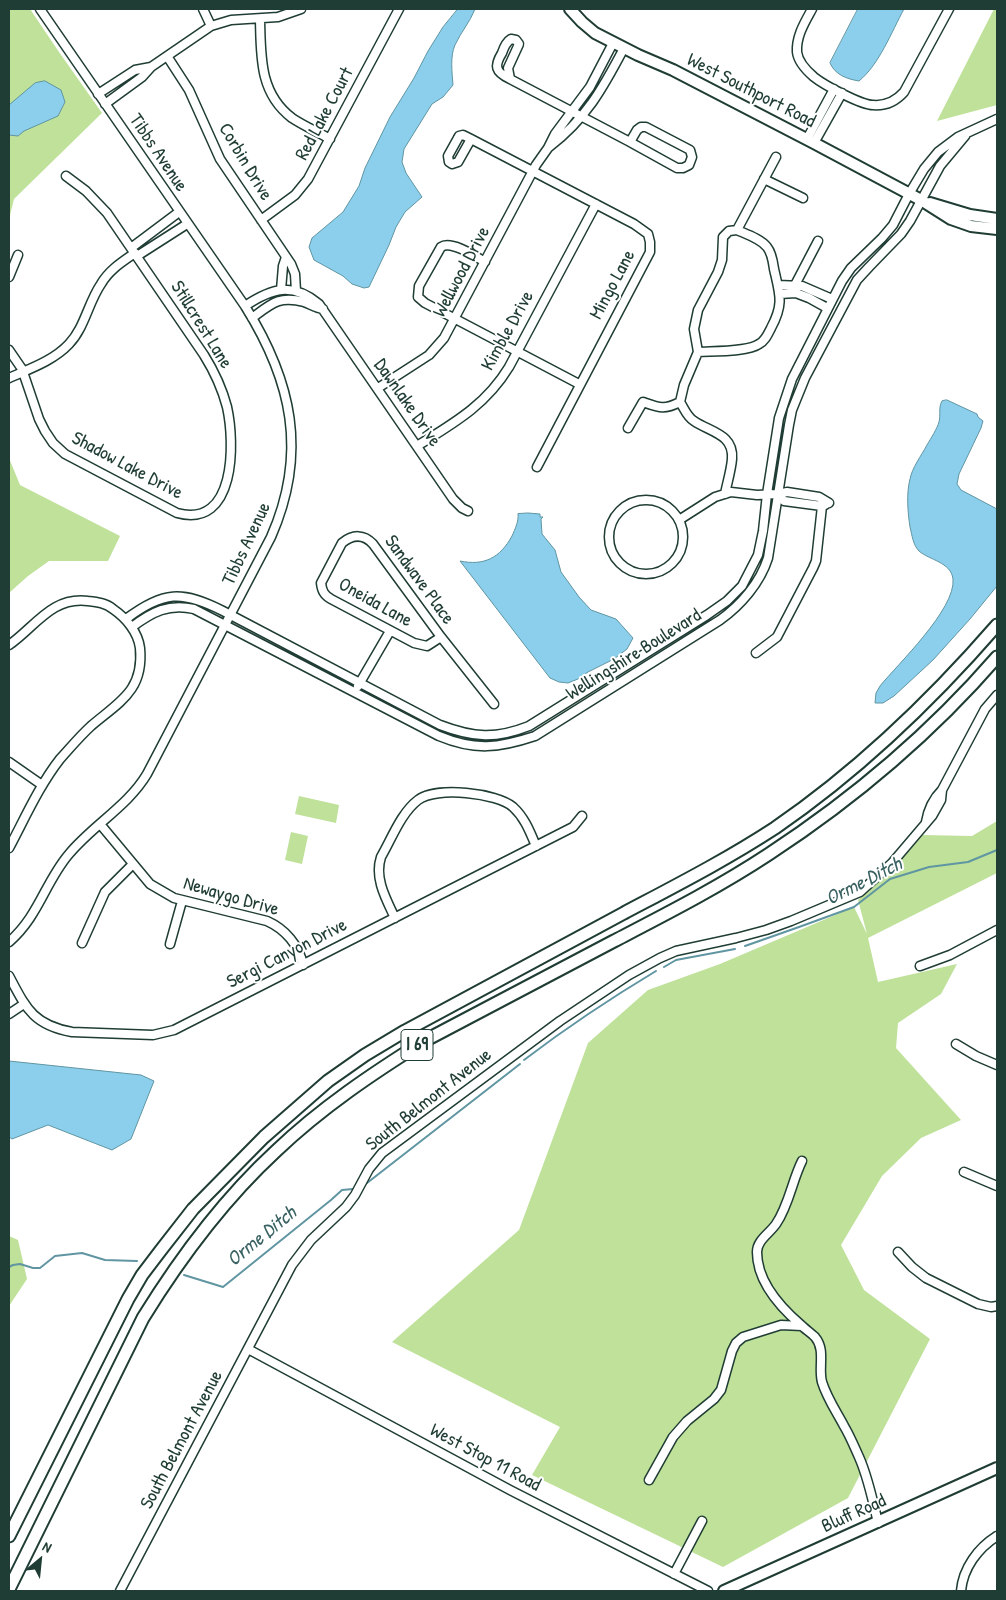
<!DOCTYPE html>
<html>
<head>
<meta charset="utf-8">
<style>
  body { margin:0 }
  #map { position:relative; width:1006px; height:1600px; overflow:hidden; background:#fff; font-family:"Patrick Hand",sans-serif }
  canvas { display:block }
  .frame { position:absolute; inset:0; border:10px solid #1f3d34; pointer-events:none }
  .north { position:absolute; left:15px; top:1535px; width:50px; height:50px; -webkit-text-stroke:4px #fff; paint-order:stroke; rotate:28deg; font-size:14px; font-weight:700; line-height:20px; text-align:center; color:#1f3d34 }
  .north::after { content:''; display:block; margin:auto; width:18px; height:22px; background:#1f3d34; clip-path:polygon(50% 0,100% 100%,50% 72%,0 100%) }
</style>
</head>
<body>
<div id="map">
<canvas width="1006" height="1600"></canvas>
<div class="frame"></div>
<div class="north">N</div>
</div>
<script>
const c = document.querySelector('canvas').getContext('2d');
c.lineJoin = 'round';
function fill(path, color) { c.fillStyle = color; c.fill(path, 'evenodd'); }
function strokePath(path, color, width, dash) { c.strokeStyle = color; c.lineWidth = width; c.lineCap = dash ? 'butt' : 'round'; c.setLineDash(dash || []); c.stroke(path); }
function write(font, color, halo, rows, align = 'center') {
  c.font = font + ' "Patrick Hand",sans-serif'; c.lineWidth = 4; c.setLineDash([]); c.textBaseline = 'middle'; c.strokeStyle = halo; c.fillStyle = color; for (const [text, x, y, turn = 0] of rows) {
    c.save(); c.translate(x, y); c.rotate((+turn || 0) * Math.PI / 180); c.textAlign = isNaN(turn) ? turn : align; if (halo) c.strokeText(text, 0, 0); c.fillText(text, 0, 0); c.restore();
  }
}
fill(new Path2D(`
  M9,9H30L59,52L102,113L14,199L9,219Z
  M994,9H997V105L937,121Z
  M9,458L20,485L120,536L108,561H49L28,576L9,593Z
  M299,796L339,805L336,823L295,814Z
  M997,821V873L868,938L878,982L957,964L941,994L898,1023L896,1048L961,1120L921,1138L882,1176L841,1245L864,1290L930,1339L848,1498L723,1567L532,1475L560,1427L392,1342L519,1230L588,1043L648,990L720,964L854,907L867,934L858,900L893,869L923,835L972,836Z
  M291,832L308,836L302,864L285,860Z
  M9,1236L18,1240L27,1279L9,1306Z`), '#bfe19a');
const water = new Path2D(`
  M458,9H475C470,22 461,32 455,45C450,56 452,72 453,85L443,97L432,104L404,149L402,162L406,173L422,197L405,212L396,227L389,245L369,287L364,288L352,284L343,276L314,260L309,247L312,238L343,212L359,186L365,168L390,117L414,78L428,51L443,27Z
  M858,9H904C892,31 879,65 859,81C847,79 835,75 830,63Z
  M45,81L61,90L65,102L58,116L24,131L18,136L9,135V105L35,83Z
  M947,400L977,414L978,417L983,421L981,428L959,474L957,484L961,490L997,509V586L970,619L933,660L894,696L883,703H875L876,693L880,686C897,665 956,609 953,579C951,562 929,560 919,551C913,545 912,535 910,527C908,514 906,494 910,479C912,468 921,456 927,445C931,438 937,429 939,422C941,414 938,408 942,401Z
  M528,513L540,514V517H543L541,519L542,534L555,550L561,572L579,597L591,610L616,619L633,638L627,649L614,659L588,672L578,679L568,683L559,682L550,678L460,561C484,566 500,558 512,536C515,529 519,521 518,514Z
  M9,1061L141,1075L154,1081L131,1139L112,1150L48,1125L12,1139L9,1137Z`);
fill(water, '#8bcfec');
strokePath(water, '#6095a2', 1);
strokePath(new Path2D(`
  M745,946L799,927L854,907L890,879L929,867L968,862L997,850
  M664,967L676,960L735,949
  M524,1060C566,1028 611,998 656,971
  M367,1183L520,1064
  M9,1267L13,1265L20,1264L33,1268H40L55,1256L82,1253L105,1260L137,1261
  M184,1275L223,1287L331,1200L342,1190L353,1189`), '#6095a2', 2);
const minor = new Path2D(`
  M203,9L211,26
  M812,9C805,22 796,36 797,52C798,61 807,71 814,77C824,85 861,105 873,105C885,106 896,101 904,92L949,9
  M260,19C261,56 259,93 292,118C304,126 318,132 330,139
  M511,39L516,40L519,44L508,68L510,79C495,72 494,66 502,53C504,47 506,42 511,39Z
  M167,56L189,90L220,159L291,264L295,274L296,291
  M510,79L630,142
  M98,94L135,70L151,67
  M105,104L142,77L151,67L211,26L231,20L278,17L301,9
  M641,127H646L690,150L692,157L689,165L683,168H677L630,142L637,130Z
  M471,139L458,162L452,164L449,162L448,156L458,138L459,136L463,135L471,139L634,224L648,234L650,242V252L537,467
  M807,139L834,89
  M814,143L842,93
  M549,147C586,119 603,88 624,48
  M764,179L803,198
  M261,220L295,195L308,179L399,9
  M737,230L776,157
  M131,248L179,212
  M137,256L187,224
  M485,262C475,256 451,240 441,247L419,286L418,297L425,303L579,384
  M9,277L18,255
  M778,285L802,286L832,299
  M795,285L818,241
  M281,290L283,266L286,257
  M780,294L796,293L809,298L827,308
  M245,306C272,288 292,282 319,304L453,499L462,508L468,511
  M252,318C271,304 279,295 304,302C310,304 316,308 323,309
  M9,350L22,369L39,419L45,431L53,443L65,454L177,513C236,529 235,443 227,407C222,388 214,371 204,355L107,213L86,191L66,176
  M698,352C713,351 748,352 759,344C765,341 768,334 771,328C784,304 780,295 774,269C773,262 772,253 767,247C761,239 746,234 737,230
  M9,378C29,369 53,361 69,344C85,327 88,303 101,284C109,270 122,262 135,253
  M378,388L429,355L444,338L536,165L548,148L555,134L590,87L613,43
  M628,428L643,402C660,408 664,410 680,402
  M417,446C454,423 486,405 509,367L596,204
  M725,494C727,483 731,471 732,459C734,434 710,432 694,421C687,417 684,408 680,402L684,385L698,352L694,329L698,310L718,272L722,260L723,237L729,231L737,230
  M778,494L784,501L822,506L825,505
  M609 537a37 37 0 1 1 74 0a37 37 0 1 1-74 0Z
  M679,520L715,497L731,492L757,495L778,494L787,492L819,497L829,503
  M126,619C163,591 182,590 223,611L440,725C474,738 496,739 529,726L707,615L727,601L742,586L758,555L763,531L767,494L779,418L792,379L842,281L851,268L882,238L893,225L909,194L924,169L938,152L958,137L997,119
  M132,627C152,612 169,603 194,609L439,736C475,751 499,748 535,736L720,620C741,605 760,583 768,558L789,425L792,410L805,378L857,280L869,267L901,234L910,221L940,166L965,136
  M441,637L427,646L414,643L331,599C324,595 322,591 321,583L342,543C353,534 364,534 373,544L441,637L494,704
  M9,645C35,627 52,596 88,601C97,602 106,603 113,609C126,618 138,632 140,648C144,691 119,702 91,726C80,736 70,748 60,759C39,786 25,818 9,848
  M756,653L777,637L813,568L816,561L822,506
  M358,686L390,631
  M9,762L42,785
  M926,822C928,810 933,799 942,790L985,709L997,695
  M100,824L150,884L174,898L267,921C285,929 299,945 303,965
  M395,918C386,899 374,878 381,857C392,838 401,813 418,800C436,786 497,793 513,807C525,818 530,832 536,846
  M9,942C39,916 45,882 69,854C93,825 128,806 147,774L271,537C308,453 292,381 245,306L40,9
  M82,943L105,892L133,864
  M170,944L182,901
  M920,966L950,955L997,930
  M9,976C26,1008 33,1025 72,1032L153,1035L174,1030L573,827L582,816
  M9,1014L24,1004
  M956,1044L976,1056L997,1065
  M802,1161C792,1181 789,1205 776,1224C770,1233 757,1240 757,1252C757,1281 780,1307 801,1325C805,1329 811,1333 815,1337C826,1350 818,1367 822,1382C827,1398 836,1411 844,1426C850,1436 854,1446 859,1457C868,1477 873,1501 878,1523
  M964,1172L997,1186
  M898,1252L912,1267L926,1278L978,1304L991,1307L997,1306
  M248,1349L510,1490L708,1591
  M649,1480L673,1437L687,1421L714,1399L721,1390L732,1351L736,1343L743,1337L781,1325L802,1326
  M674,1574L702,1521
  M120,1591L292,1265L311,1240L346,1207L355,1195L369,1169L382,1153L560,1021L629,975L660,958L676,951L736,938L766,930L791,921L860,892L892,863L932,816L941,800L942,790
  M961,1591C963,1568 978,1548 997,1536`);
const major = new Path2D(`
  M570,9L582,22L595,33L638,55L673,70L814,143L921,200L951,219L971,226L997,229
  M930,203L970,215L997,219
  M724,1591L997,1468`);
const highway = new Path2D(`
  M9,1536L128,1299L142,1275L161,1250L193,1209L264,1137L328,1081L365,1055L405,1031C478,991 551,952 624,913C675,886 726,860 775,828C858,771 931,701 997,625
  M9,1589L143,1318C180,1258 224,1199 276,1151C321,1108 373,1073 426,1040C488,1007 551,974 614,941C666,914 719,887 769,854C853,799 931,733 997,657`);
strokePath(minor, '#1f3d34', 11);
strokePath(major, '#1f3d34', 14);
strokePath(highway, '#1f3d34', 15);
strokePath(minor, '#fff', 8);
strokePath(major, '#fff', 10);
strokePath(highway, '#fff', 11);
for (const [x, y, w] of [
  [417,1045,32]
]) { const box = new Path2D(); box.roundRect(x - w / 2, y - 15.5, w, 31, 4); c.fillStyle = '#fff'; c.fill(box); strokePath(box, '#1f3d34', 1); }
write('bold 18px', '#1f3d34', null, [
  ["I 69",417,1045]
]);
write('19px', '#1f3d34', '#fff', [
  ["West Southport Road",751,91,27],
  ["Red Lake Court",325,114,-62],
  ["Tibbs Avenue",158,153,56],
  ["Corbin Drive",245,162,59],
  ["Wellwood Drive",462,272,-62],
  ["Mingo Lane",613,285,-62],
  ["Stillcrest Lane",201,325,58],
  ["Kimble Drive",508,331,-61],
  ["Dawnlake Drive",407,403,55],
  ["Shadow Lake Drive",127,466,28],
  ["Tibbs Avenue",247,544,-65],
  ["Sandwave Place",419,580,54],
  ["Oneida Lane",375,603,29],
  ["Wellingshire Boulevard",634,655,-32],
  ["Newaygo Drive",231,897,16],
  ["Sergi Canyon Drive",287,954,-27],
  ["South Belmont Avenue",429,1100,-38],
  ["South Belmont Avenue",182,1440,-62],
  ["West Stop 11 Road",485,1458,28],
  ["Bluff Road",854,1514,-24]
]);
write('italic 20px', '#3a6262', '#fff', [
  ["Orme Ditch",864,882,-27],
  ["Orme Ditch",262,1237,-39]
]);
</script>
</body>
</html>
